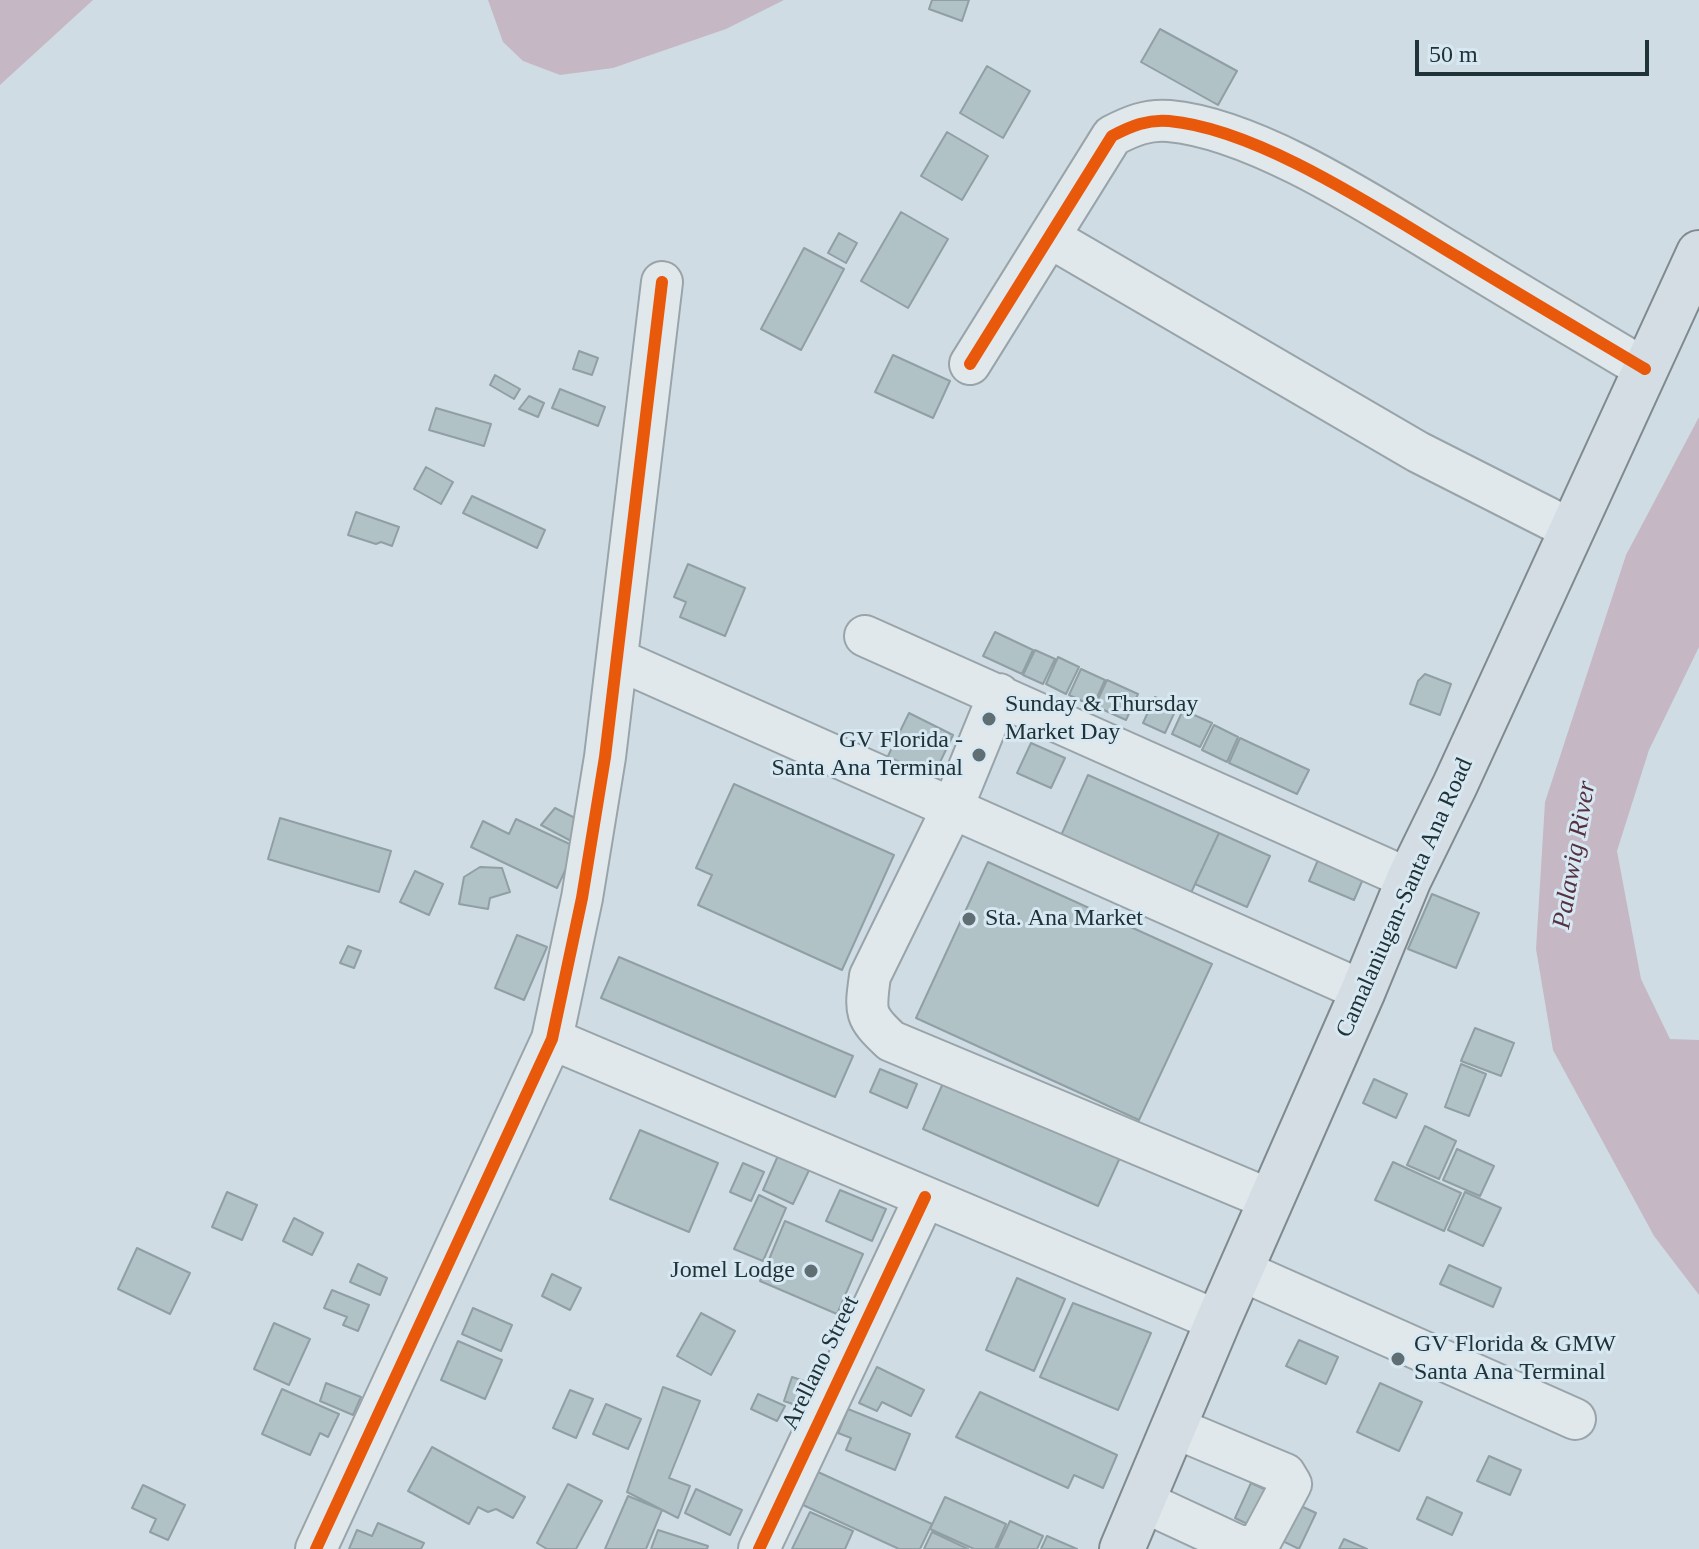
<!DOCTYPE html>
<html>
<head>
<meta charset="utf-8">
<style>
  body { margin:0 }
  #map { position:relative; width:1699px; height:1549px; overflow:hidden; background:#d0dce3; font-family:Georgia,serif }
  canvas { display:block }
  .scale { position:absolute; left:1415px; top:40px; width:234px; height:36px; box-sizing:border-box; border:4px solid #203337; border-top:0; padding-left:10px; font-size:24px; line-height:28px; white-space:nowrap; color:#203337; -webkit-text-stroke:6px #d7e8f3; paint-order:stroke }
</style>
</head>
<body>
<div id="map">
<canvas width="1699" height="1549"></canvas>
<div class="scale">50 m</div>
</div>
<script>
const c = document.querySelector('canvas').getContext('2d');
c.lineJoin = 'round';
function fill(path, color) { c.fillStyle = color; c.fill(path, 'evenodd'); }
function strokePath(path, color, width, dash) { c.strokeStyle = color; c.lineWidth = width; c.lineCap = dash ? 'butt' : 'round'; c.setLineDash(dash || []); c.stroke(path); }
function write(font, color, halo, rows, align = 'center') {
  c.font = font + ' Georgia,serif'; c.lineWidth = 6; c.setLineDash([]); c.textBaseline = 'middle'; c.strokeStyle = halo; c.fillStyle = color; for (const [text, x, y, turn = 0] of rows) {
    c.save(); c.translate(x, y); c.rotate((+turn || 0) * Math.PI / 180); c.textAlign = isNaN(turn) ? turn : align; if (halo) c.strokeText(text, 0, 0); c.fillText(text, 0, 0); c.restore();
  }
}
fill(new Path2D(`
  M0,0H93L0,85Z
  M488,0H784L726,29L613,68L560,75L523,61L503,42Z
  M1699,417V647L1649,750L1617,851L1641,979L1670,1039L1699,1040V1295L1654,1236L1553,1050L1536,949L1545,802L1626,555Z`), '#c5b8c4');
const building = new Path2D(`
  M932,0H969L962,21L929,9Z
  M1160,29L1237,71L1218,105L1141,62Z
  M987,66L1030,91L1003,138L960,113Z
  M947,132L988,156L962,200L921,176Z
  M901,212L948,239L908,308L861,281Z
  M839,233L857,243L846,263L828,253Z
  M804,248L844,269L801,350L761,329Z
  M579,351L598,358L592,375L573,369Z
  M893,355L950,381L933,418L875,392Z
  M495,375L520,389L514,399L490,385Z
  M560,389L605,407L598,426L552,408Z
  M529,396L544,403L538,417L519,409Z
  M436,408L491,424L484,446L429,430Z
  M426,467L453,482L441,504L414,489Z
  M472,496L545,530L537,548L463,513Z
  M356,512L399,527L392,546L381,542L376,544L348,535Z
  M688,564L745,588L725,636L680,617L686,602L674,597Z
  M995,632L1033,650L1022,674L983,656Z
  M1035,650L1055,659L1043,684L1023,675Z
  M1058,657L1079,667L1066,694L1046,684Z
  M1081,669L1105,680L1093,706L1069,695Z
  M1425,674L1451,684L1440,715L1410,704L1418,681Z
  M1107,680L1138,694L1126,720L1095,706Z
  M1155,697L1177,707L1165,733L1143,723Z
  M1183,710L1212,723L1200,747L1172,734Z
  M909,713L953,735L932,779L887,758Z
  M1214,725L1238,737L1227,762L1202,750Z
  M1240,738L1309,770L1297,794L1229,763Z
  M1031,743L1065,758L1051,788L1017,773Z
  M1088,775L1219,833L1189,897L1059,840Z
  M734,784L894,855L842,970L698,905L712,875L696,868Z
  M555,808L583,822L573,842L541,825Z
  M280,818L391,851L379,892L268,859Z
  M516,819L576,847L557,888L471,847L483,821L509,834Z
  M1219,833L1270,856L1247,907L1195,884Z
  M1321,853L1366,872L1354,900L1309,881Z
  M988,862L1212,964L1139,1120L916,1018Z
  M480,867L502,868L510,892L490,898L488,909L459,904L464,877Z
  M415,871L443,884L429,915L400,902Z
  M1432,894L1479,913L1456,968L1408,949Z
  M517,935L547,947L524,1000L495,988Z
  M348,946L361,951L354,968L340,963Z
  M619,957L853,1056L835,1097L601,998Z
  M1475,1028L1514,1043L1501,1076L1461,1061Z
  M1461,1064L1486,1074L1469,1116L1445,1107Z
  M880,1069L917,1084L907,1108L870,1092Z
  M947,1074L1123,1151L1098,1206L923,1129Z
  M1374,1079L1407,1094L1396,1118L1363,1103Z
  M1425,1126L1456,1141L1439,1179L1407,1165Z
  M640,1130L718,1163L689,1232L610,1199Z
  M1457,1149L1494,1166L1480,1196L1443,1180Z
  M780,1151L812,1164L793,1204L763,1190Z
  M1393,1162L1461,1193L1444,1231L1375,1200Z
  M743,1163L764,1172L751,1201L730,1192Z
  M840,1190L886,1209L872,1241L826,1221Z
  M227,1192L257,1205L242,1240L212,1227Z
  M1465,1192L1501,1208L1483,1246L1448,1230Z
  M759,1195L786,1208L763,1261L734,1249Z
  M294,1218L323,1233L312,1255L283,1241Z
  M785,1221L863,1254L837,1314L760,1281Z
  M137,1248L190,1273L170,1314L118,1289Z
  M358,1264L387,1278L380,1295L350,1282Z
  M1449,1265L1501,1288L1493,1307L1440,1284Z
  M552,1274L581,1288L570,1310L542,1296Z
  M1017,1278L1065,1299L1034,1371L986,1350Z
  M332,1290L369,1305L358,1331L343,1325L347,1317L324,1308Z
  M1073,1303L1151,1333L1118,1410L1040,1377Z
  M473,1308L512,1325L501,1351L462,1334Z
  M701,1313L735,1331L711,1375L677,1356Z
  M274,1323L310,1339L289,1385L254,1369Z
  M1299,1340L1338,1357L1326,1384L1286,1366Z
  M458,1341L502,1360L485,1399L441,1380Z
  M877,1367L924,1390L911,1416L882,1402L877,1411L859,1403Z
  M792,1377L813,1384L804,1408L784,1401Z
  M326,1383L361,1397L353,1415L320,1401Z
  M1380,1383L1422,1402L1399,1451L1357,1432Z
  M663,1387L700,1401L669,1478L690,1486L678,1518L627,1492Z
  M282,1389L339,1414L328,1437L320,1433L310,1455L262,1434Z
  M570,1390L593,1399L576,1438L553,1428Z
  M980,1392L1117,1455L1103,1488L1074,1475L1068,1488L956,1437Z
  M758,1394L785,1406L777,1421L751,1409Z
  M606,1404L641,1419L628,1449L593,1434Z
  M848,1409L910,1434L895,1470L846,1450L851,1438L838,1433Z
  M432,1447L525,1497L513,1518L496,1509L488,1512L478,1507L469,1524L408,1491Z
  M1489,1456L1521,1470L1510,1495L1477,1481Z
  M818,1472L932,1524L920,1549H899L803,1505Z
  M1251,1483L1316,1513L1299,1549L1235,1518Z
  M568,1484L602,1501L576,1549H547L537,1543Z
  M143,1485L185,1505L168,1540L150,1532L156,1519L132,1508Z
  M696,1489L742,1510L730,1535L685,1513Z
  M628,1496L662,1510L646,1549H605Z
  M945,1497L1006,1524L995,1549H974L930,1529Z
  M1427,1497L1462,1513L1452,1535L1417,1519Z
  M810,1512L853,1531L845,1549H792Z
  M1010,1521L1043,1536L1037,1549H997Z
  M378,1523L424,1543L421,1549H349L357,1530L372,1536Z
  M658,1530L708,1546L707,1549H651Z
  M932,1532L968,1549H924Z
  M1047,1536L1077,1549H1041Z
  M1344,1539L1367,1549H1339Z`);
fill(building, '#b1c2c7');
strokePath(building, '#8f9fa3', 2);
const minor = new Path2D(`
  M1049,237L1418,452L1572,530
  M970,364L1112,136C1131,126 1148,119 1169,121C1259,129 1381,211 1458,257C1520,295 1583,332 1645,369
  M865,636L1409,879
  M617,659L1363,991
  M999,694L952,809L870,976C865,1012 864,1016 891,1041L1271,1200
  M552,1039L1218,1321
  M1240,1270L1575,1419
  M1142,1501L1239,1546H1258L1291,1484L1285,1474L1173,1427
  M316,1549L552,1039L582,898L605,757L662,282
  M759,1549L925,1197`);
const major = new Path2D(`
  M1122,1549L1218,1321L1363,991L1409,879L1455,785L1699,253`);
strokePath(minor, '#98a4a9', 44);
strokePath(major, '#7f8a8e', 48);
strokePath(minor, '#e0e8ec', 40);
strokePath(major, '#d3dde3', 44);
strokePath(new Path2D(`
  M970,364L1112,136C1131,126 1148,119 1169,121C1259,129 1381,211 1458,257C1520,295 1583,332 1645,369
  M316,1549L552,1039L582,898L605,757L662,282
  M759,1549L925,1197`), '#e8590c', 12);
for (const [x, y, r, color] of [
  [989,719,8,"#5e6e73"],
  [979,755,8,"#5e6e73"],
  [969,919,8,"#5e6e73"],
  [811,1271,8,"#5e6e73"],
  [1398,1359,8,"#5e6e73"]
]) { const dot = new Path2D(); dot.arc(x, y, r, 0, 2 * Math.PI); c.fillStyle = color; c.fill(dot); strokePath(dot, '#d7e8f3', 3); }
write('24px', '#203337', '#d7e8f3', [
  ["Sunday & Thursday",1005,705],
  ["Market Day",1005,733],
  ["GV Florida -",963,741,"right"],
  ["Santa Ana Terminal",963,769,"right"],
  ["Sta. Ana Market",985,919],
  ["Jomel Lodge",795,1271,"right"],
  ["GV Florida & GMW",1414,1345],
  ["Santa Ana Terminal",1414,1373]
], 'left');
write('24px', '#203337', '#d7e8f3', [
  ["Camalaniugan-Santa Ana Road",1405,898,-66],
  ["Arellano Street",821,1363,-64]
]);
write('italic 26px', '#56313f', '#d7e8f3', [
  ["Palawig River",1575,855,-80]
]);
</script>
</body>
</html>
